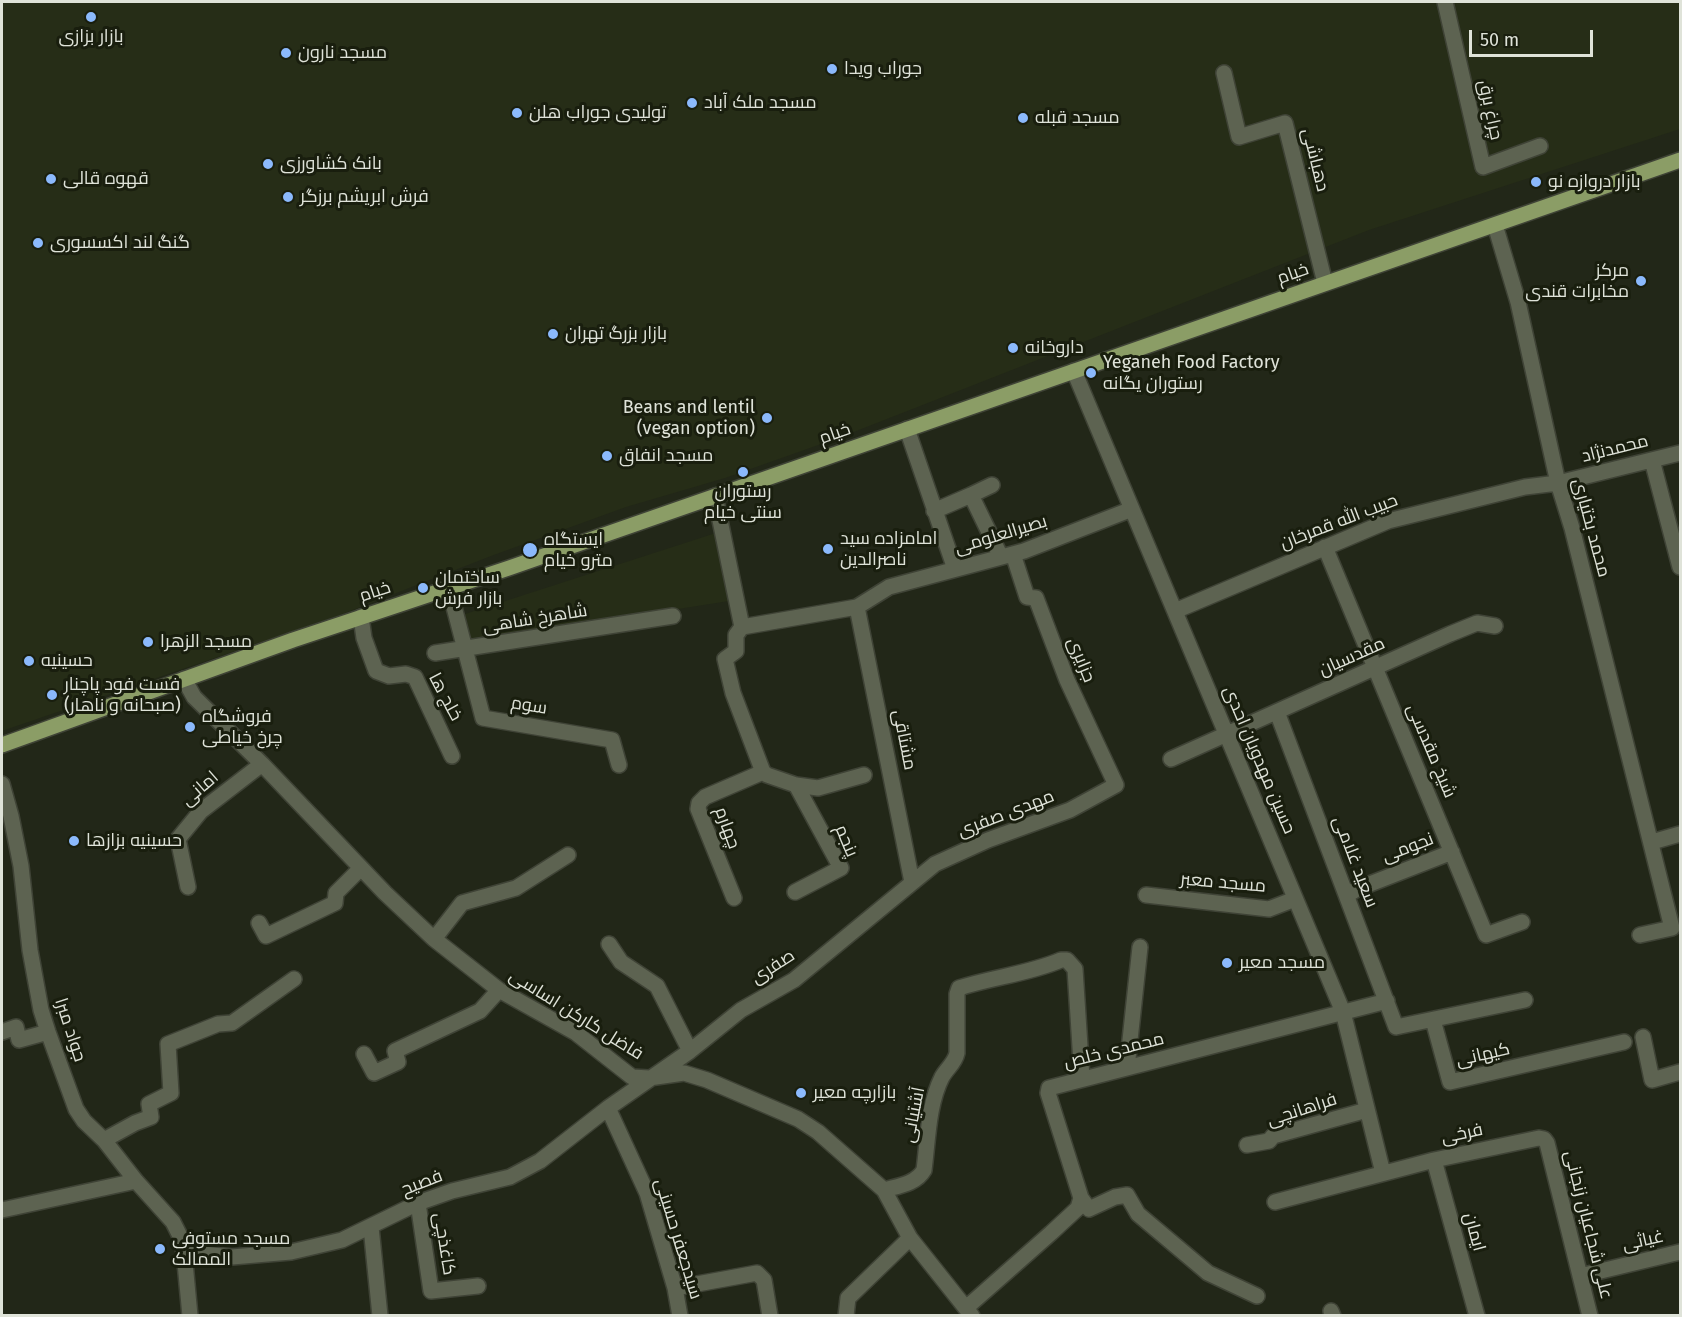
<!DOCTYPE html>
<html>
<head>
<meta charset="utf-8">
<style>
  body { margin:0 }
  #map { position:relative; width:1682px; height:1317px; overflow:hidden; background:#222718; font-family:"Fira Sans",sans-serif }
  canvas { display:block }
  .frame { position:absolute; inset:0; border:3px solid #dfe3d9; pointer-events:none }
  .scale { position:absolute; left:1469px; top:30px; width:124px; height:27px; box-sizing:border-box; border:3px solid #dfe3d9; border-top:0; padding-left:8px; font-size:18px; line-height:21px; white-space:nowrap; color:#dfe3d9; -webkit-text-stroke:4px #191e0e; paint-order:stroke }
</style>
</head>
<body>
<div id="map">
<canvas width="1682" height="1317"></canvas>
<div class="frame"></div>
<div class="scale">50 m</div>
</div>
<script>
const c = document.querySelector('canvas').getContext('2d');
c.lineJoin = 'round';
function fill(path, color) { c.fillStyle = color; c.fill(path, 'evenodd'); }
function strokePath(path, color, width, dash) { c.strokeStyle = color; c.lineWidth = width; c.lineCap = dash ? 'butt' : 'round'; c.setLineDash(dash || []); c.stroke(path); }
function write(font, color, halo, rows, align = 'center') {
  c.font = font + ' "Fira Sans",Cairo,sans-serif'; c.lineWidth = 6; c.setLineDash([]); c.textBaseline = 'middle'; c.strokeStyle = halo; c.fillStyle = color; for (const [text, x, y, turn = 0] of rows) {
    c.save(); c.translate(x, y); c.rotate((+turn || 0) * Math.PI / 180); c.textAlign = isNaN(turn) ? turn : align; if (halo) c.strokeText(text, 0, 0); c.fillText(text, 0, 0); c.restore();
  }
}
fill(new Path2D(`
  M2,2H1680V129L1369,230L841,437L725,478L626,507L491,556L340,615L2,731Z
  M716,533L729,601L469,642L462,615Z`), '#262d17');
const minor = new Path2D(`
  M1445,2L1483,167L1540,146
  M1224,73L1239,137L1285,123L1325,283
  M1495,225L1518,302L1558,483L1572,528L1672,928L1640,935
  M1074,371L1343,1012L1383,1173
  M907,429L955,569
  M1652,460L1680,567
  M971,495L992,485
  M715,496L742,627L736,635V651L725,659L733,693L763,772L767,775L796,785L818,788L864,775
  M934,511L971,495L1001,557
  M1325,547L1486,935L1522,922
  M452,587L454,607L483,718L612,740L619,765
  M857,607L912,882
  M1175,611L1388,521L1525,487L1558,483L1680,453
  M361,617L364,638L376,671L389,676L406,674L415,677L452,756
  M742,627L857,607L889,587L1024,551L1132,509
  M435,653L673,616
  M184,679L194,697L262,764L385,893L434,939L499,990L576,1033L632,1077L649,1078L684,1073L707,1080L798,1119L818,1132L884,1190L910,1238L972,1316
  M1277,712L1396,1027L1525,1000
  M1171,759L1450,634L1477,623L1495,626
  M2,784L11,816L21,866L30,950L41,1010L48,1032L76,1109L84,1121L104,1140L136,1181L173,1222L179,1234L184,1252L190,1316
  M1652,842L1680,834
  M188,887L178,839L201,811L262,764
  M795,892L841,868L796,785
  M1146,895L1269,909L1295,899
  M1347,895L1357,889L1452,852
  M734,898L698,809L699,803L705,797L763,772
  M259,923L266,936L335,903L336,893L361,868
  M434,939L462,903L516,888L568,855
  M609,944L621,962L657,986L690,1051
  M1433,1020L1450,1082L1624,1042
  M2,1032L16,1027L19,1040L48,1032
  M1643,1037L1652,1080L1680,1072
  M364,1054L374,1073L398,1062L395,1051L480,1011L499,990
  M1127,1068L1140,947
  M608,1108L647,1193L675,1288L680,1316
  M104,1140L135,1123L151,1117L149,1104L171,1093L168,1044L218,1024L232,1023L294,979
  M1247,1145L1269,1141L1273,1136L1367,1110
  M1434,1160L1477,1316
  M884,1190C898,1186 916,1184 924,1170C928,1140 928,1105 942,1077C947,1068 955,1063 957,1053V994L959,988C993,977 1028,974 1061,960H1067L1075,969L1082,1078
  M1275,1202L1434,1160L1539,1138L1544,1139L1547,1143L1590,1316
  M418,1203L431,1291L478,1286
  M2,1210L136,1181
  M371,1227L380,1316
  M184,1252L232,1257L291,1252L342,1240L418,1203L452,1191L510,1177L540,1161L608,1108L690,1051L741,1010L794,980L935,864L988,840L1070,810L1116,785L1067,680L1036,598L1027,597L1013,554
  M1580,1276L1680,1252
  M675,1288L757,1273L764,1280L770,1316
  M1257,1296L1208,1273L1138,1214L1127,1195L1115,1197L1089,1209L1081,1198L1048,1093L1049,1088L1387,1001
  M966,1308L1051,1233L1078,1208L1081,1198
  M1331,1311L1333,1316
  M846,1316L848,1298L910,1238`);
const primary = new Path2D(`
  M2,745L293,640L509,568L1680,160`);
strokePath(minor, '#3f4336', 18);
strokePath(primary, '#3f4336', 18);
strokePath(minor, '#5d6351', 15);
strokePath(primary, '#8b9d66', 15);
for (const [x, y, r, color] of [
  [91,17,6,"#8bb9fc"],
  [286,53,6,"#8bb9fc"],
  [832,69,6,"#8bb9fc"],
  [692,103,6,"#8bb9fc"],
  [517,113,6,"#8bb9fc"],
  [1023,118,6,"#8bb9fc"],
  [268,164,6,"#8bb9fc"],
  [51,179,6,"#8bb9fc"],
  [1536,182,6,"#8bb9fc"],
  [288,197,6,"#8bb9fc"],
  [38,243,6,"#8bb9fc"],
  [1641,281,6,"#8bb9fc"],
  [553,334,6,"#8bb9fc"],
  [1013,348,6,"#8bb9fc"],
  [1091,373,6,"#8bb9fc"],
  [767,418,6,"#8bb9fc"],
  [607,456,6,"#8bb9fc"],
  [743,472,6,"#8bb9fc"],
  [828,549,6,"#8bb9fc"],
  [530,550,8,"#8bb9fc"],
  [423,588,6,"#8bb9fc"],
  [148,642,6,"#8bb9fc"],
  [29,661,6,"#8bb9fc"],
  [52,695,6,"#8bb9fc"],
  [190,727,6,"#8bb9fc"],
  [74,841,6,"#8bb9fc"],
  [1227,963,6,"#8bb9fc"],
  [801,1093,6,"#8bb9fc"],
  [160,1249,6,"#8bb9fc"]
]) { const dot = new Path2D(); dot.arc(x, y, r, 0, 2 * Math.PI); c.fillStyle = color; c.fill(dot); strokePath(dot, '#191e0e', 2); }
write('18px', '#dfe3d9', '#191e0e', [
  ["بازار بزازی",91,37,"center"],
  ["مسجد نارون",298,53],
  ["جوراب ویدا",844,69],
  ["مسجد ملک آباد",704,103],
  ["تولیدی جوراب هلن",529,113],
  ["مسجد قبله",1035,118],
  ["بانک کشاورزی",280,164],
  ["قهوه قالی",63,179],
  ["بازار دروازه نو",1548,182],
  ["فرش ابريشم برزگر",300,197],
  ["گنگ لند اکسسوری",50,243],
  ["مرکز",1629,271,"right"],
  ["مخابرات قندی",1629,292,"right"],
  ["بازار بزرگ تهران",565,334],
  ["داروخانه",1025,348],
  ["Yeganeh Food Factory",1103,363],
  ["رستوران یگانه",1103,384],
  ["Beans and lentil",755,408,"right"],
  ["(vegan option)",755,429,"right"],
  ["مسجد انفاق",619,456],
  ["رستوران",743,492,"center"],
  ["سنتی خیام",743,513,"center"],
  ["امامزاده سید",840,539],
  ["ناصرالدین",840,560],
  ["ایستگاه",544,540],
  ["مترو خیام",544,561],
  ["ساختمان",435,578],
  ["بازار فرش",435,599],
  ["مسجد الزهرا",160,642],
  ["حسینیه",41,661],
  ["فست فود پاچنار",64,685],
  ["(صبحانه و ناهار)",64,706],
  ["فروشگاه",202,717],
  ["چرخ خیاطی",202,738],
  ["حسینیه بزازها",86,841],
  ["مسجد معیر",1239,963],
  ["بازارچه معیر",813,1093],
  ["مسجد مستوفی",172,1239],
  ["الممالک",172,1260]
], 'left');
write('18px', '#dfe3d9', '#191e0e', [
  ["چراغ برق",1490,110,78],
  ["دهباشی",1315,160,76],
  ["خیام",1293,274,-19],
  ["خیام",835,434,-19],
  ["محمدنژاد",1615,449,-14],
  ["حبیب الله قمرخان",1339,522,-21],
  ["محمد بختیاری",1591,528,75],
  ["بصیرالعلومی",1001,535,-17],
  ["خیام",375,592,-18],
  ["شاهرخ شاهی",535,619,-9],
  ["مقدسیان",1352,657,-24],
  ["جزایری",1081,660,68],
  ["خلج ها",445,697,62],
  ["سوم",529,706,9],
  ["مشتاقی",904,740,79],
  ["شیخ مقدسی",1431,751,67],
  ["حسین مهدویان احدی",1259,760,67],
  ["امانی",200,789,-41],
  ["مهدی صفری",1006,814,-21],
  ["چهارم",727,828,70],
  ["پنجم",846,841,67],
  ["نجومی",1408,848,-21],
  ["سعید غلامی",1355,862,69],
  ["مسجد معبر",1223,883,5],
  ["صفری",773,967,-33],
  ["فاضل کارکن اساسی",576,1015,32],
  ["جواد مبرا",70,1030,72],
  ["محمدی خلص",1114,1051,-14],
  ["کیهانی",1483,1055,-13],
  ["فراهانچی",1302,1110,-18],
  ["آشتیانی",914,1115,-79],
  ["فرخی",1462,1134,-12],
  ["فصیح",422,1183,-21],
  ["علی شجاعیان زنجانی",1588,1225,76],
  ["ایمان",1474,1232,75],
  ["سیدجعفر حسینی",678,1239,73],
  ["غیاثی",1643,1241,-13],
  ["کاغذچی",444,1244,81]
]);
</script>
</body>
</html>
